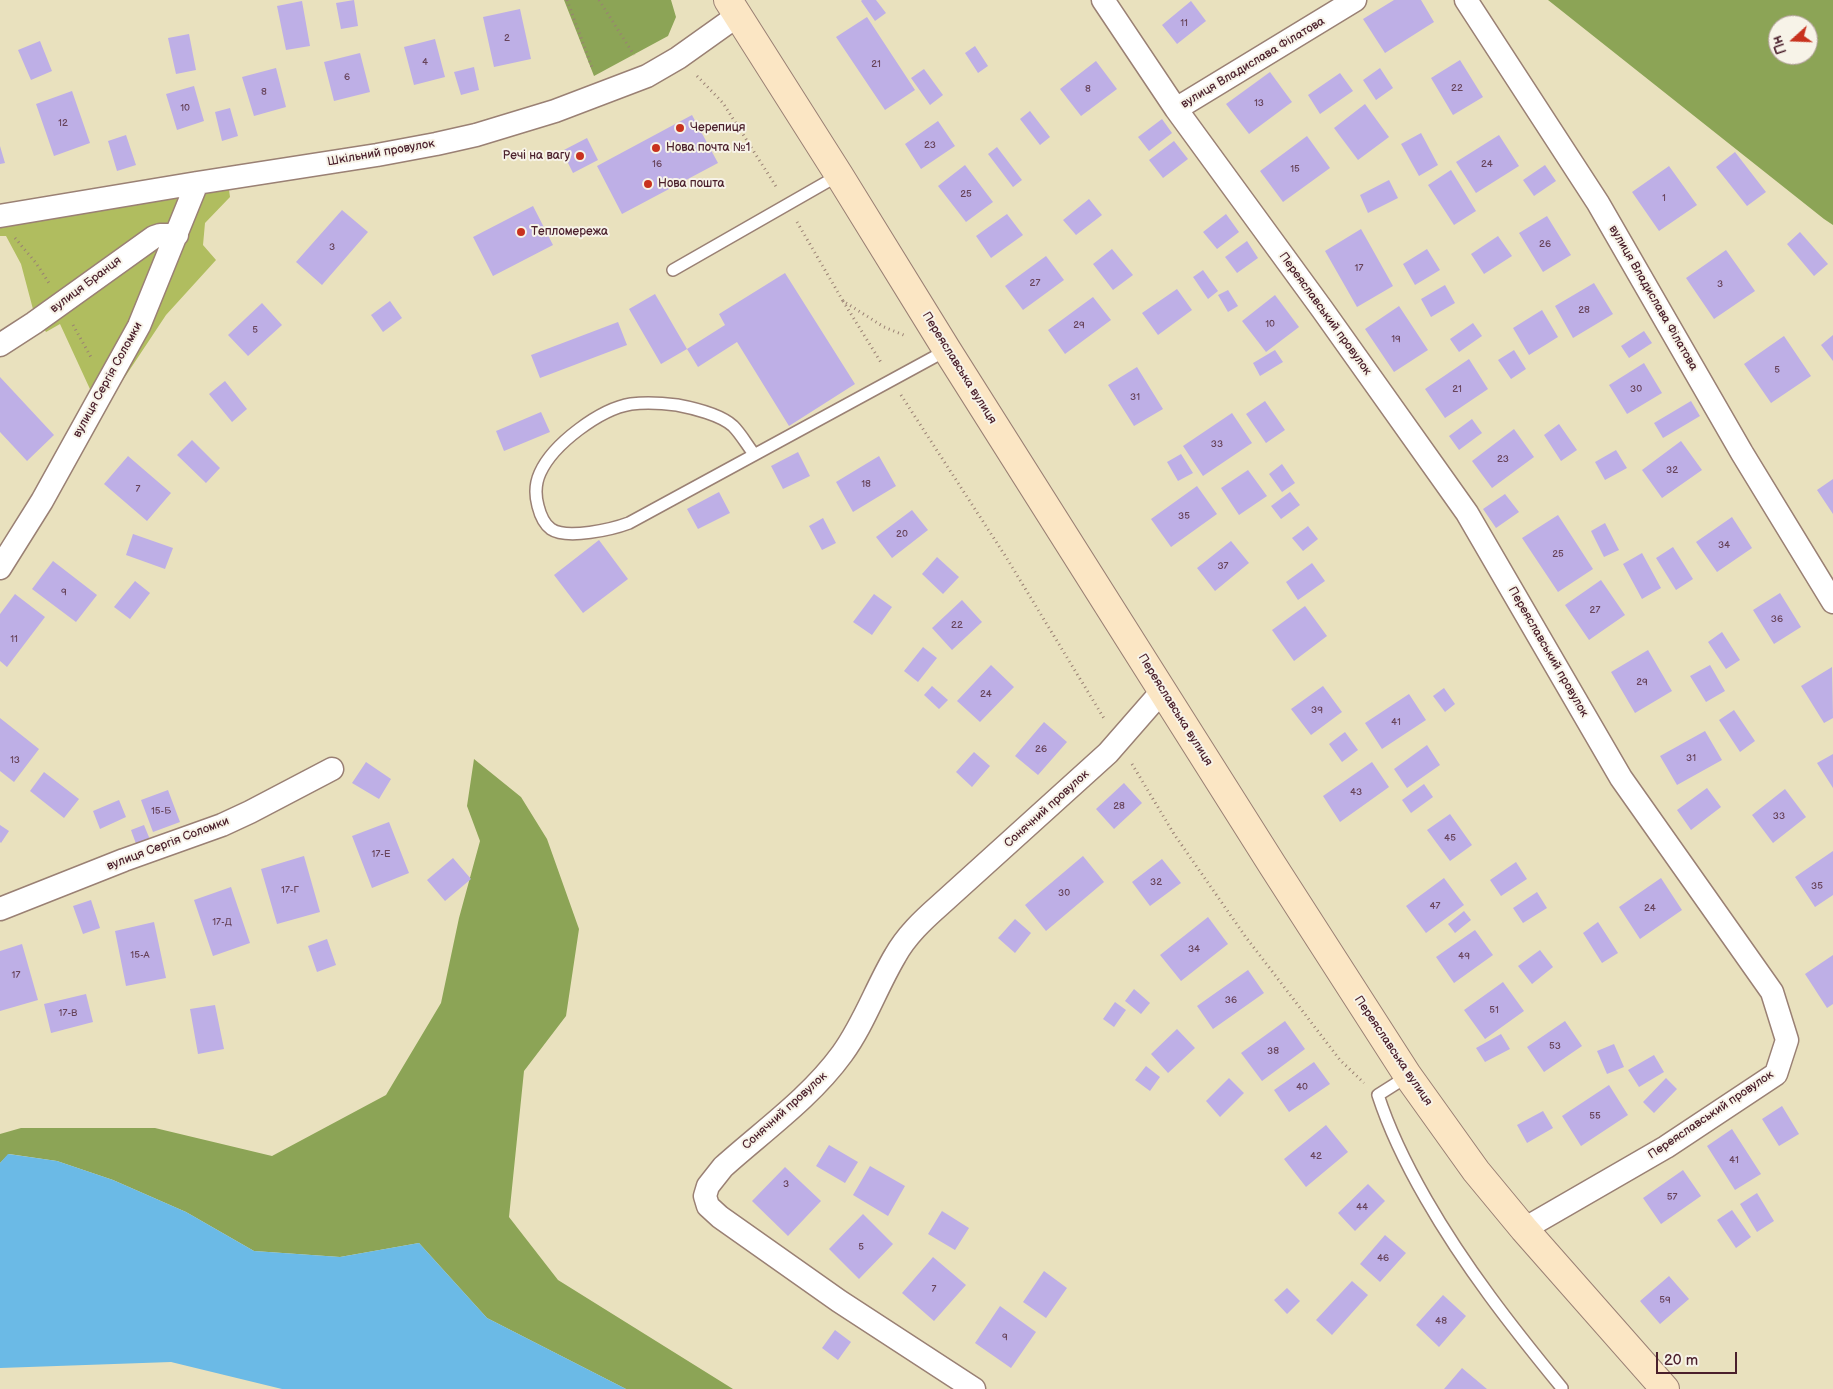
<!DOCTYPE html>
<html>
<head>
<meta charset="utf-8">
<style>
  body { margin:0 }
  #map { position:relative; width:1833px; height:1389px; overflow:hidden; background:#e9e1be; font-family:"Balsamiq Sans",sans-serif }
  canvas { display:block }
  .north { position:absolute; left:1768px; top:15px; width:50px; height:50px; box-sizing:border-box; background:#f7f3e8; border:1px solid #b29e9c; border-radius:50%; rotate:250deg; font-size:14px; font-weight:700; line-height:20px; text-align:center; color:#4a1f2b }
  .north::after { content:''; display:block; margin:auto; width:18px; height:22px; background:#c8321e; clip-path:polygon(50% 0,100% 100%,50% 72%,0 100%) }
  .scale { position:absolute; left:1656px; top:1352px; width:81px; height:22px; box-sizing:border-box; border:2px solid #4a1f2b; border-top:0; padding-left:6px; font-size:15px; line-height:18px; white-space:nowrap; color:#4a1f2b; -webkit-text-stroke:4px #f7f3e8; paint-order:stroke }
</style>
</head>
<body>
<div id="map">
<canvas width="1833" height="1389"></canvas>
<div class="north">Пн</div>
<div class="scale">20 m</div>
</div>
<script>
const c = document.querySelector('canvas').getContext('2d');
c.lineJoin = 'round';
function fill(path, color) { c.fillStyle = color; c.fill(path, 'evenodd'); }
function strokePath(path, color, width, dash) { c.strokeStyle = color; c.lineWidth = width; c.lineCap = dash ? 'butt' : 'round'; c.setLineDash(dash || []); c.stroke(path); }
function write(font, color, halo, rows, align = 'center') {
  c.font = font + ' "Balsamiq Sans",sans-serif'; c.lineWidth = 4; c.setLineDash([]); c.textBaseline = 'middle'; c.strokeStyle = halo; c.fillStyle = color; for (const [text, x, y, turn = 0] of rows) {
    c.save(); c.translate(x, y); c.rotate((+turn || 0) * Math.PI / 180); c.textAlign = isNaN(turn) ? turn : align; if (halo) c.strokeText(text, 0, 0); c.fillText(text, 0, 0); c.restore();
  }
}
fill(new Path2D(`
  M227,176L230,197L205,223L203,245L216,260L166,315L101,413L60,324L46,332L34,313L21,264L6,236H0V210Z`), '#b0bd5f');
fill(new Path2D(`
  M564,0H671L676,17L668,36L594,76Z
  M1548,0H1833V225L1824,219ZM1778,25H1808V55H1778Z
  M474,759L521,797L547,839L579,929L566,1016L524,1071L509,1217L558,1280L733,1389H626L487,1318L419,1243L340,1257L254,1251L186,1212L113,1180L57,1161L9,1154L0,1163V1134L21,1128H155L272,1156L386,1095L441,1003L459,918L480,841L467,806Z`), '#8ca456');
fill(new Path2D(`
  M8,1154L57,1161L113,1180L186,1212L254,1251L340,1257L419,1243L487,1318L626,1389H282L171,1362L0,1368V1163Z`), '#6bbae6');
fill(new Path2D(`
  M354,0L358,26L341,29L336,3Z
  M862,0H876L886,13L875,21L861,1Z
  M1394,0H1421L1434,22L1385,53L1363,19Z
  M302,1L310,46L286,50L277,6Z
  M1191,1L1206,21L1177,44L1162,25Z
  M520,9L531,59L494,67L483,17Z
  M867,17L915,90L885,110L836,37Z
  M189,34L196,70L176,74L168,38Z
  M435,39L445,77L414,85L404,47Z
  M40,41L52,71L31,80L18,50Z
  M975,46L988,66L978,73L965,53Z
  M360,53L370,92L334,101L324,62Z
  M1460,60L1483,97L1453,115L1431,78Z
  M1096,61L1117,89L1081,116L1060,89Z
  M474,67L479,90L461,95L454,72Z
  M276,68L286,107L254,116L242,77Z
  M1380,68L1393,88L1376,100L1363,80Z
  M924,69L943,95L930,105L911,78Z
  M1270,72L1292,102L1249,134L1226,104Z
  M1340,73L1353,91L1320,114L1308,95Z
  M194,86L204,121L177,130L166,94Z
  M72,91L90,143L54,156L36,104Z
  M1365,104L1389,137L1358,160L1334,128Z
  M230,108L238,136L222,141L215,112Z
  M1030,111L1050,137L1040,145L1020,119Z
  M692,115L718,163L622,214L597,166Z
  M1162,119L1172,133L1149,151L1138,137Z
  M938,121L955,146L921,169L905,144Z
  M1421,133L1438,165L1419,176L1401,144Z
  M126,135L136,165L117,171L108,141Z
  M1499,135L1519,166L1476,193L1456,162Z
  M1307,136L1330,168L1283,202L1260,171Z
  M587,138L598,160L573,173L562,151Z
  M1174,141L1188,159L1163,178L1149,160Z
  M0,146L5,163L0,164Z
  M997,147L1022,180L1013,187L988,154Z
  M1735,152L1766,192L1747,206L1716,167Z
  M965,165L993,202L966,222L938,186Z
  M1545,165L1556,181L1534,196L1523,180Z
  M1669,166L1697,205L1659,231L1632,192Z
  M1451,170L1476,211L1454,225L1428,185Z
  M1389,180L1398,198L1368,213L1360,195Z
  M1089,199L1102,215L1076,235L1063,220Z
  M533,206L553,245L493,276L473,237Z
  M342,210L368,232L322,285L296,262Z
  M1007,214L1023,235L991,258L976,236Z
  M1226,214L1239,232L1217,249L1203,232Z
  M1547,216L1571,255L1543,272L1519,233Z
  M1361,229L1393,286L1357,307L1325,251Z
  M1800,232L1828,264L1814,276L1787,244Z
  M1498,236L1512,256L1484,274L1471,254Z
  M1247,241L1258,258L1237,273L1225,257Z
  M1112,249L1133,275L1113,290L1093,264Z
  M1427,249L1440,270L1415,285L1403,264Z
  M1726,250L1755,291L1714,319L1686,278Z
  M1046,256L1064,280L1023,310L1005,286Z
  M1203,270L1218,291L1208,299L1193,277Z
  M785,273L855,384L789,426L737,342L698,367L687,349L725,325L719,314Z
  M1594,283L1613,314L1573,338L1555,306Z
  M1445,285L1455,303L1431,317L1421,299Z
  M1177,289L1192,310L1158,335L1142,313Z
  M1228,290L1238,306L1228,312L1218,295Z
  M655,294L687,349L661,364L629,309Z
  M1275,295L1299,327L1266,352L1242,321Z
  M1093,297L1111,320L1065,354L1048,330Z
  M390,301L402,318L383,332L371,315Z
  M262,303L282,325L248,356L228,335Z
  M1399,306L1428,350L1394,372L1365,329Z
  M1542,310L1558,337L1529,355L1513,328Z
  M618,322L627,345L540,378L531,355Z
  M1473,323L1482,336L1459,352L1450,339Z
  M1644,331L1652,343L1629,358L1621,346Z
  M1833,335V361L1821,345Z
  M1784,336L1811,376L1771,403L1744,364Z
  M1275,350L1283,362L1260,376L1253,363Z
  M1514,350L1526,369L1511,379L1498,360Z
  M1469,359L1488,389L1445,418L1425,389Z
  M1644,363L1662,393L1627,414L1609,385Z
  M1137,367L1163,409L1134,426L1108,385Z
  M0,377L54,435L27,461L0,432Z
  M225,381L247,409L232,422L209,394Z
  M1265,401L1285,430L1266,443L1246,414Z
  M1691,401L1700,416L1663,438L1654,423Z
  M541,412L550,432L504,451L496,431Z
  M1232,413L1252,443L1203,476L1183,446Z
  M1472,419L1482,433L1459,450L1449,436Z
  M1559,424L1577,450L1561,461L1544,435Z
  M1514,429L1534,457L1492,488L1472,461Z
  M192,440L220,468L206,483L177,455Z
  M1681,441L1702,470L1662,498L1642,470Z
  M1616,450L1627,468L1605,480L1595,462Z
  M798,452L810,476L783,489L771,466Z
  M1181,454L1193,473L1178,481L1167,462Z
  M128,456L171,493L147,521L104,484Z
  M879,456L896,486L853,512L836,482Z
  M1282,464L1295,483L1282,492L1269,474Z
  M1248,470L1267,496L1239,515L1221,488Z
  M1833,479V514L1817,490Z
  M1197,486L1217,514L1171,547L1151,519Z
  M719,492L730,513L698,529L687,509Z
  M1290,492L1300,505L1281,519L1271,506Z
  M1505,494L1519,512L1496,528L1483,509Z
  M912,510L928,530L892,558L876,537Z
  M1558,515L1593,569L1558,592L1522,538Z
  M1732,517L1752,548L1717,572L1696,542Z
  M823,518L836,543L822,550L809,526Z
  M1605,523L1619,550L1604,557L1591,531Z
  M1308,526L1318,539L1303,551L1292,538Z
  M133,534L173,548L165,569L126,555Z
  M599,540L628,579L583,613L554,575Z
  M1231,541L1249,563L1215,591L1197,568Z
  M1673,547L1693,579L1676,590L1656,558Z
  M1642,553L1661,588L1642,599L1623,564Z
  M937,557L959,577L943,594L922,574Z
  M53,561L97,595L76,622L32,589Z
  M1312,563L1325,581L1298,600L1286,582Z
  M1601,580L1625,615L1589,640L1565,605Z
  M135,581L150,593L130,619L114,607Z
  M1780,593L1801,627L1774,644L1753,610Z
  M15,594L45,617L7,667L0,661V614Z
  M874,594L892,607L872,635L853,622Z
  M962,600L982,622L952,650L932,628Z
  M1305,606L1327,636L1294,661L1272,630Z
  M1722,632L1740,660L1726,669L1708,642Z
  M923,647L937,658L918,682L904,671Z
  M1648,650L1672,691L1635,713L1611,672Z
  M991,665L1014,687L980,722L957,701Z
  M1710,665L1725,691L1706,702L1690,676Z
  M1832,667L1833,718L1824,723L1801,686Z
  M932,686L948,700L939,709L924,695Z
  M1323,686L1342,712L1311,735L1291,709Z
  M1444,688L1455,704L1445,712L1433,696Z
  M1409,694L1426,720L1382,749L1365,723Z
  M1734,710L1755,741L1740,752L1719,720Z
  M0,718L39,749L14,782L0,771Z
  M1044,722L1067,742L1038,775L1015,756Z
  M1705,731L1722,760L1677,785L1660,756Z
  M1345,732L1358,750L1342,762L1329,744Z
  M1427,745L1440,765L1407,788L1394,769Z
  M974,752L990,766L972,787L956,772Z
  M1833,754V788L1817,763Z
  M366,762L391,779L379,799L352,783Z
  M1372,762L1389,787L1340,822L1323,796Z
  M44,772L79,799L64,818L30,791Z
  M1124,783L1142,803L1114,829L1096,809Z
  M1424,784L1433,797L1411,813L1402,800Z
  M1707,788L1721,807L1691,830L1677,810Z
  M1785,789L1806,817L1773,843L1752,815Z
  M168,790L180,822L153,832L141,800Z
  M119,800L126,817L100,829L93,811Z
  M1450,814L1472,845L1450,861L1427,830Z
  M389,822L409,873L372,888L352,836Z
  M0,825L9,831L1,843L0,842Z
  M144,825L153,847L139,852L131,830Z
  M1833,851V895L1815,907L1795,877Z
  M304,856L320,912L277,924L261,869Z
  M1083,856L1104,882L1046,931L1025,905Z
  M453,858L471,879L445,901L427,880Z
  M1162,859L1181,883L1150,906L1132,882Z
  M1516,862L1527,879L1501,896L1490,880Z
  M1444,878L1464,905L1426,933L1406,906Z
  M1661,878L1682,910L1640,939L1619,907Z
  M231,887L250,943L213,956L194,900Z
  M1537,892L1547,908L1523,923L1513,908Z
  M91,900L100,928L83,934L73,906Z
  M1464,911L1471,920L1455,933L1448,924Z
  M1208,917L1228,944L1181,981L1160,955Z
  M1015,919L1031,933L1015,953L998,938Z
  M154,922L166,978L126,986L115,931Z
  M1598,922L1618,953L1602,963L1583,933Z
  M1475,930L1493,955L1454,983L1436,957Z
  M327,939L336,965L317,972L308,946Z
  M22,944L38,1000L0,1011V951Z
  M1540,950L1553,967L1532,984L1518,966Z
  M1833,955V1004L1827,1008L1805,974Z
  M1248,970L1264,993L1213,1029L1197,1006Z
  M1503,982L1524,1011L1485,1039L1464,1010Z
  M1134,989L1150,1003L1141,1014L1125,1001Z
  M86,994L93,1022L51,1033L44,1004Z
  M1115,1002L1126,1010L1114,1027L1103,1019Z
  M215,1005L224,1049L198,1054L190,1009Z
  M1285,1021L1305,1049L1262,1081L1241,1053Z
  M1565,1021L1582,1046L1544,1072L1527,1047Z
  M1177,1029L1195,1048L1168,1073L1151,1054Z
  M1501,1034L1510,1049L1485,1062L1476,1048Z
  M1614,1044L1624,1067L1607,1074L1597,1051Z
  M1654,1055L1664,1072L1639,1087L1628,1070Z
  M1314,1062L1330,1084L1289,1112L1274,1090Z
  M1146,1066L1160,1077L1150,1091L1135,1080Z
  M1229,1078L1244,1093L1220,1117L1206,1101Z
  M1666,1078L1677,1089L1654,1113L1643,1102Z
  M1609,1085L1628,1115L1581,1146L1562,1116Z
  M1782,1106L1799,1134L1779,1146L1762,1119Z
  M1543,1111L1553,1128L1527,1143L1517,1125Z
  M1326,1125L1348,1152L1306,1187L1284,1159Z
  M1732,1129L1761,1174L1735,1190L1707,1146Z
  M829,1145L858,1162L845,1183L816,1166Z
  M870,1166L905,1186L888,1216L853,1195Z
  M785,1167L821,1201L788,1236L752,1201Z
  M1683,1170L1701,1196L1661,1224L1643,1198Z
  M1368,1184L1385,1201L1355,1231L1338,1213Z
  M1757,1193L1774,1221L1757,1232L1740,1204Z
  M1732,1210L1751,1237L1736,1248L1717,1220Z
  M942,1211L969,1228L955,1250L928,1234Z
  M863,1214L893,1244L859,1279L829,1249Z
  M1385,1235L1406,1253L1380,1282L1360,1264Z
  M933,1257L966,1285L934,1321L902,1293Z
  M1044,1271L1067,1288L1046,1318L1023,1302Z
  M1669,1276L1689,1299L1660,1324L1640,1301Z
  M1352,1281L1368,1295L1332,1335L1316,1320Z
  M1287,1288L1300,1301L1287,1314L1274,1300Z
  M1443,1295L1466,1316L1439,1347L1416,1325Z
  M1000,1306L1036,1332L1011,1368L975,1343Z
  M835,1330L851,1342L838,1360L822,1348Z
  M1462,1368L1487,1389H1444Z`), '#beafe6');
const service = new Path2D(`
  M673,270L839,175
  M754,454C747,445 741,434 733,426C721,415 693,408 677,405C662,403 646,402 631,404C600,409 553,444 540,473C535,484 535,495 538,506C540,514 544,524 551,529C567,540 613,529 629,523L947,350
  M1408,1076L1378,1095C1390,1132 1407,1166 1426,1199C1465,1267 1512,1327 1562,1388`);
const minor = new Path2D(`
  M1103,0L1176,109L1322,309L1467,513L1621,778L1772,992L1787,1040L1776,1074L1666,1147L1524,1229
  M1466,0L1598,203L1742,453L1833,602
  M1176,109L1355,0
  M0,216L197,183L377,155L436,144L476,135L555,111L647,76L678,58L737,16
  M0,345L34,323L154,237L160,235H177
  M0,568L42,501L139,326L197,183
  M0,909L124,860L222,825L250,812L332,769
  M974,1389L839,1301L720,1217L708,1206L705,1196L708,1186L723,1167C763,1131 810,1098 842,1054C864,1024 876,988 895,956C906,936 923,920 940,905L1108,753L1163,690`);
const secondary = new Path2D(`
  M728,0L839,175L947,350L1273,866L1408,1076L1476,1171L1524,1229L1665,1389`);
strokePath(service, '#9a8074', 14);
strokePath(minor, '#9a8074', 25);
strokePath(secondary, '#9a8074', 30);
strokePath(new Path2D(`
  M567,0L593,70
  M599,0L634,55
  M697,76L723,103L777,188
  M797,222L843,301L884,327L906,336
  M15,238L36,263L49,283
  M843,301L882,364
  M73,325L92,359
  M901,395L1006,557L1105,720
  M1132,764L1174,834L1245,936L1340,1060L1364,1083`), '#9a8074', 3, [1, 4]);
strokePath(service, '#fff', 11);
strokePath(minor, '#fff', 22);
strokePath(secondary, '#fbe6c4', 28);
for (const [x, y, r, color] of [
  [680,128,5,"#c8321e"],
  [656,148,5,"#c8321e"],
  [580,156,5,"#c8321e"],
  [648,184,5,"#c8321e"],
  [521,232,5,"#c8321e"]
]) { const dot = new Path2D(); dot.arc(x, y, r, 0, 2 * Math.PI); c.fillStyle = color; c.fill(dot); strokePath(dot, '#f7f3e8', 2); }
write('10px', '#67435a', null, [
  ["11",1184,23],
  ["2",507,38],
  ["4",425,62],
  ["21",876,64],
  ["6",347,77],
  ["22",1457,88],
  ["8",1088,89],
  ["8",264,92],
  ["13",1259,103],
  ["10",185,108],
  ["12",63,123],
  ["23",930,145],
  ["16",657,164],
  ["24",1487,164],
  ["15",1295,169],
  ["25",966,194],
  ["1",1664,198],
  ["26",1545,244],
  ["3",332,247],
  ["17",1359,268],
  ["27",1035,283],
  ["3",1720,284],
  ["28",1584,310],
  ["10",1270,324],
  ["29",1079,325],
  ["5",255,330],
  ["19",1396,339],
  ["5",1777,370],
  ["21",1457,389],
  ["30",1636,389],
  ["31",1135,397],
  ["33",1217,444],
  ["23",1503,459],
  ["32",1672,470],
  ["18",866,484],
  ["7",138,489],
  ["35",1184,516],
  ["20",902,534],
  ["34",1724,545],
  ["25",1558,554],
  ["37",1223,566],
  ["9",64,592],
  ["27",1595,610],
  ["36",1777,619],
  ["22",957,625],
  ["11",14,639],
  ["29",1642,682],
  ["24",986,694],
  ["39",1317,710],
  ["41",1396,722],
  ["26",1041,749],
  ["31",1691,758],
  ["13",15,760],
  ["43",1356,792],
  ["28",1119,806],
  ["15-Б",161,811],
  ["33",1779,816],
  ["45",1450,838],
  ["17-Е",381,854],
  ["32",1156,882],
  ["35",1817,886],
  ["17-Г",290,890],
  ["30",1064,893],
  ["47",1435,906],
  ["24",1650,908],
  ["17-Д",222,922],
  ["34",1194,949],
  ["15-А",140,955],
  ["49",1464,956],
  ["17",16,975],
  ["36",1231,1000],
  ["51",1494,1010],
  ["17-В",68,1013],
  ["53",1555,1046],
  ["38",1273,1051],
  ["40",1302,1087],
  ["55",1595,1116],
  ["42",1316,1156],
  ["41",1734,1160],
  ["3",786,1184],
  ["57",1672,1197],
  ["44",1362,1207],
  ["5",861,1247],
  ["46",1383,1258],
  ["7",934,1289],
  ["59",1665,1300],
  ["48",1441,1321],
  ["9",1005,1337]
]);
write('12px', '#4a1f2b', '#f7f3e8', [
  ["вулиця Владислава Філатова",1253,63,-31],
  ["Шкільний провулок",381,153,-10],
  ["вулиця Бранця",86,285,-37],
  ["вулиця Владислава Філатова",1653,298,60],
  ["Переяславський провулок",1325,314,54],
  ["Переяславська вулиця",959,368,58],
  ["вулиця Сергія Соломки",108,380,-61],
  ["Переяславський провулок",1548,652,60],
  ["Переяславська вулиця",1175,710,58],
  ["Сонячний провулок",1047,809,-42],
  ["вулиця Сергія Соломки",168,844,-21],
  ["Переяславська вулиця",1393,1051,56],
  ["Сонячний провулок",785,1111,-42],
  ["Переяславський провулок",1711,1115,-34]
]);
write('12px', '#4a1f2b', '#f7f3e8', [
  ["Черепиця",690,128],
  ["Нова почта №1",666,148],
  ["Речі на вагу",570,156,"right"],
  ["Нова пошта",658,184],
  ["Тепломережа",531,232]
], 'left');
</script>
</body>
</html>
